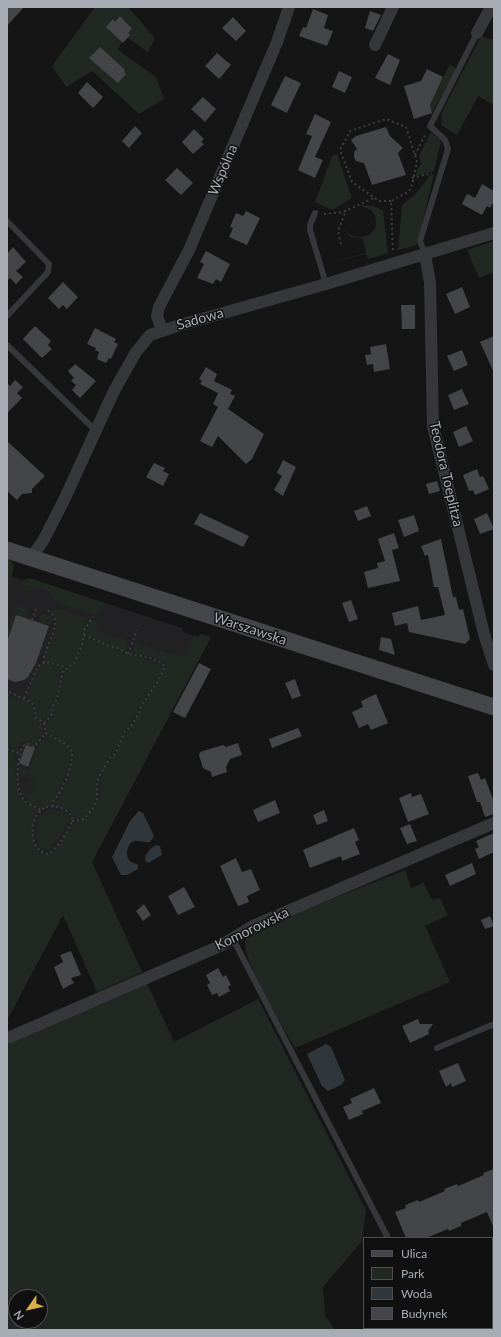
<!DOCTYPE html>
<html>
<head>
<meta charset="utf-8">
<style>
  body { margin:0 }
  #map { position:relative; width:501px; height:1337px; overflow:hidden; background:#151516; font-family:Lato,sans-serif }
  canvas { display:block }
  .frame { position:absolute; inset:0; border:8px solid #a8acb5; pointer-events:none }
  .legend { position:absolute; left:363px; top:1237px; width:130px; height:92px; box-sizing:border-box; background:#101011; border:1px solid #4d4e53; margin:0; padding:5px 7px; list-style:none; font-size:12px; color:#a8acb5 }
  .legend li { display:flex; align-items:center; gap:8px; height:20px }
  .legend b { width:20px; border:1px solid #4d4e53 }
  .north { position:absolute; left:8px; top:1289px; width:40px; height:40px; box-sizing:border-box; background:#101011; border:1px solid #4d4e53; border-radius:50%; rotate:236deg; font-size:11px; font-weight:700; line-height:16px; text-align:center; color:#a8acb5 }
  .north::after { content:''; display:block; margin:auto; width:14px; height:18px; background:#dbaf48; clip-path:polygon(50% 0,100% 100%,50% 72%,0 100%) }
</style>
</head>
<body>
<div id="map">
<canvas width="501" height="1337"></canvas>
<div class="frame"></div>
<ul class="legend">
<li><b style="height:5px;background:#44464a"></b>Ulica</li>
<li><b style="height:11px;background:#212822"></b>Park</li>
<li><b style="height:11px;background:#2f373d"></b>Woda</li>
<li><b style="height:11px;background:#444549"></b>Budynek</li>
</ul>
<div class="north">N</div>
</div>
<script>
const c = document.querySelector('canvas').getContext('2d');
c.lineJoin = 'round';
function fill(path, color) { c.fillStyle = color; c.fill(path, 'evenodd'); }
function strokePath(path, color, width, dash) { c.strokeStyle = color; c.lineWidth = width; c.lineCap = dash ? 'butt' : 'round'; c.setLineDash(dash || []); c.stroke(path); }
function write(font, color, halo, rows, align = 'center') {
  c.font = font + ' Lato,sans-serif'; c.lineWidth = 3; c.setLineDash([]); c.textBaseline = 'middle'; c.strokeStyle = halo; c.fillStyle = color; for (const [text, x, y, turn = 0] of rows) {
    c.save(); c.translate(x, y); c.rotate((+turn || 0) * Math.PI / 180); c.textAlign = isNaN(turn) ? turn : align; if (halo) c.strokeText(text, 0, 0); c.fillText(text, 0, 0); c.restore();
  }
}
fill(new Path2D(`
  M7,571L11,576L25,581L29,578L182,628L183,632L198,637L201,634L211,637L7,1020Z`), '#212123');
fill(new Path2D(`
  M95,7H128L155,38L148,52L124,35L118,50L156,77L164,99L139,114L92,71L66,87L52,66Z
  M481,36L494,40V105L478,96L457,135L441,125L442,112Z
  M450,64L456,69L432,113L430,105Z
  M431,132L441,141L434,171L415,176L421,163L419,156Z
  M337,154L352,198L332,210L315,202L332,156Z
  M434,174L417,245L398,250L402,205L415,195L430,175Z
  M359,205L374,206L383,211L388,253L368,259L366,254L325,264L366,253L363,239L351,237L345,230V229C357,247 384,233 374,214C371,208 362,207 359,205Z
  M494,241V272L479,278L467,250Z
  M7,559L10,560L14,566L7,595Z
  M29,578L104,603L98,615L59,603L54,600L46,589C37,586 30,593 23,590L20,582Z
  M21,603L28,611L27,618L16,615L7,641C7,632 12,605 21,603Z
  M53,609H61L90,619C83,632 80,657 69,665L63,666L45,661L46,654L56,631V617L49,610Z
  M46,613L54,620L50,625L39,622L41,615Z
  M92,620L98,622L96,631L129,641L125,652C112,645 99,641 85,635Z
  M201,634L211,637L92,862L142,972L97,992L63,915L7,1020V751L13,752C17,766 14,790 22,800C26,805 33,806 38,810C31,826 29,838 40,853L49,855L56,850L74,823L87,818L93,810L100,795L99,783L102,775L111,759L116,753L126,732L139,714L142,706L165,670L166,663L149,656L131,654L135,643L168,653L171,652L183,657L194,636L198,637Z
  M85,638L116,649L124,654L147,659L155,663L161,664L163,669L140,705L137,713L123,731L115,751L109,757L105,768L99,774L96,782L97,795L91,810L86,816L74,820L71,812L54,805L61,795L67,782L74,752C69,739 47,740 45,726L53,716V708L59,698L64,670L75,664Z
  M48,663L55,667L63,668C58,678 59,689 56,699C54,705 51,706 52,714L42,721L35,714V704L27,699L38,667Z
  M9,695L26,700L33,706L34,717L42,724C44,734 42,739 34,746L21,742L17,749L7,746V703Z
  M47,736C56,740 72,745 71,757L58,795L50,805L40,808C24,799 24,800 20,782L24,784L22,790L32,793L36,780L18,774L19,767L29,770L37,747Z
  M49,809L57,810L68,815L70,820L51,849L44,851C34,842 35,830 37,819Z
  M405,870L411,888L424,883L432,900L440,898L448,915L425,926L450,982L295,1048C284,1029 243,960 245,942C246,937 248,935 251,931Z
  M147,983L174,1042L258,999L366,1210L362,1241L323,1287L325,1315L335,1330H7V1031L10,1039ZM16,1297H40V1321H16Z`), '#212822');
fill(new Path2D(`
  M139,811L143,813L154,836L150,842C145,843 139,840 134,841C127,843 125,856 129,860C131,863 135,863 138,865V869L127,875H121L112,857L130,821Z
  M156,845L160,846L162,855L148,863L145,860C145,854 150,848 156,845Z
  M326,1044L331,1047L345,1080L341,1085L328,1091L322,1086L307,1054Z`), '#2f373d');
fill(new Path2D(`
  M7,7H24L7,26Z
  M313,9L328,15L324,28L333,31L327,46L299,36L303,27L306,28Z
  M370,11L381,15L373,31L365,28Z
  M120,16L132,29L128,33L130,35L123,43L106,27L113,19L115,22Z
  M233,17L246,31L236,41L222,28Z
  M100,47L125,70L124,72L126,74L118,83L89,58Z
  M217,53L231,65L219,79L205,66Z
  M388,54L400,60L390,85L375,78Z
  M427,69L443,77L430,105L432,113L414,119L404,86L421,81Z
  M339,71L352,77L345,93L332,87Z
  M285,76L301,83L287,113L271,105Z
  M87,82L103,97L93,108L78,93Z
  M203,97L216,109L205,122L191,109Z
  M315,114L331,122L315,157L323,160L315,178L298,170L312,136L306,134Z
  M135,126L142,133L129,148L122,141Z
  M386,127L390,136L403,148L398,153L406,175L372,185L364,163L356,161L354,157V152L357,149L351,140L356,136Z
  M194,129L204,139L201,142L204,144L193,154L182,142Z
  M177,168L193,183L181,195L165,180Z
  M482,184L494,191V201L490,208L487,206L482,215L462,204L467,194L475,198Z
  M246,211L260,218L247,245L229,237L233,228L230,227L236,213L243,216Z
  M13,247L26,262L16,271L23,277L16,284L10,278L7,281V254Z
  M206,251L230,264L221,282L216,279L213,284L197,278L204,264L200,262Z
  M63,282L78,297L67,309L63,305L59,309L48,298Z
  M462,287L470,307L455,314L446,294Z
  M401,305H415V329H402Z
  M35,326L51,341L48,345L52,349L42,358L23,339Z
  M95,328L116,339L114,342L118,344L111,359L109,358L106,363L97,359L99,352L95,350L96,348L87,344Z
  M494,336V373L480,342Z
  M386,344L390,369L374,372L373,364L367,365L365,355L371,354L370,347Z
  M462,350L468,365L454,371L447,356Z
  M75,364L96,381L80,398L72,390L76,385L71,381L74,378L68,371Z
  M206,367L217,374L214,381L232,390L230,394L235,396L228,409L264,434L252,459L246,464L218,436L212,447L200,441L218,407L213,404L218,393L200,384L202,381L199,379Z
  M15,380L23,387L17,393L22,398L7,413V383L10,386Z
  M462,389L469,404L454,410L448,395Z
  M466,426L473,441L459,447L453,432Z
  M7,441L45,476L32,489V493L22,494L17,500L7,491Z
  M283,460L296,467L283,496L274,490L282,476L277,473Z
  M154,463L165,468L163,471L169,474L163,486L146,477Z
  M477,469L480,477L483,476L489,489L475,495L473,490L469,491L463,475Z
  M437,481L440,491L429,494L426,484Z
  M367,506L371,516L358,521L354,511Z
  M200,513L249,536L243,547L194,524Z
  M487,513L494,529L480,534L474,519Z
  M414,515L419,531L404,537L398,520Z
  M394,533L399,548L392,550L400,581L368,588L364,572L378,568L377,563L385,561L378,539Z
  M441,539L453,597H456L459,610L463,609L470,639L465,644L409,632L407,623L395,626L392,613L418,606L421,620L445,615L438,587H434L428,555L425,556L421,546Z
  M351,600L358,619L349,622L342,603Z
  M16,615L49,626L36,663L28,677L24,680L15,682L7,679V642Z
  M381,637L391,639L395,655L379,650Z
  M199,663L211,669L185,718L173,712Z
  M295,679L301,696L292,699L285,683Z
  M376,694L388,723L371,730L368,724L359,728L352,712L363,707L361,701Z
  M298,728L302,736L272,748L269,739Z
  M238,743L242,755L230,759L226,767L227,772L212,777L211,772L203,768L199,755L200,752L223,745L226,747Z
  M26,745L35,748L28,767L19,763Z
  M478,773L481,780L485,778L494,802V814L485,817L480,802H477L468,776Z
  M411,793L412,797L421,794L429,814L408,822L399,798Z
  M275,800L280,813L258,822L253,810Z
  M324,810L328,821L317,825L313,815Z
  M410,824L417,841L407,844L400,828Z
  M354,828L359,840L355,842L360,854L342,861L341,856L310,868L303,850Z
  M494,833V852L479,859L475,849L479,847L476,841Z
  M236,858L242,872L251,869L260,890L247,896L249,902L238,906L220,866Z
  M472,863L476,874L450,886L445,875Z
  M184,887L195,907L178,915L168,896Z
  M144,904L151,915L143,921L136,911Z
  M490,916L494,926L485,929L481,920Z
  M71,951L81,975L71,978L74,983L63,989L54,967L63,962L60,955Z
  M218,968L223,977L226,975L231,985L228,987L230,991L219,997L217,993L212,995L207,985L210,983L206,975Z
  M418,1019L420,1024H433L428,1031L429,1034L410,1043L402,1026Z
  M458,1063L466,1081L452,1087L451,1083L446,1087L439,1071Z
  M374,1088L381,1103L362,1111L363,1114L349,1120L343,1107L352,1103L350,1099Z
  M494,1169V1229L487,1212L461,1223V1226L449,1231L448,1229L426,1238H406L395,1212L406,1208L405,1205L418,1200L419,1202L445,1191L444,1189L457,1184L458,1186L484,1175L483,1173Z`), '#444549');
strokePath(new Path2D(`
  M415,155L426,133
  M412,178L432,173
  M391,201H379L352,182L340,150L350,131L386,119L406,127L417,162L411,189L406,193L391,201L393,252
  M324,214L343,212L374,198
  M341,244L338,231L346,210
  M32,620L36,609
  M128,654L137,630
  M44,663C42,649 60,631 54,617C53,614 48,611 46,608
  M7,696L9,692L31,702L34,706L35,717L44,723
  M24,698L38,666L46,662L65,667
  M44,723L51,716L53,706L57,699L63,671L74,663L82,645L85,629L93,617
  M44,723L46,733L67,745L72,752C73,766 62,792 53,802V806
  M7,749L19,753
  M46,807C55,805 69,808 72,818C73,826 55,852 48,854C29,853 27,816 46,807Z
  M40,810C35,805 28,805 24,800C14,788 17,759 23,746L28,744L34,747L46,733
  M72,821L84,819L92,810L97,799V782L100,775L110,758L115,754L125,731L131,726L139,713L141,706L158,681L165,667L162,663L148,657L128,654L118,648L111,647L84,635
  M436,1328L437,1330`), '#3c3e42', 2, [2, 3]);
strokePath(new Path2D(`
  M315,213L310,225V230L326,284
  M7,221L49,264L48,272L7,316
  M425,254L420,241L448,149L445,140L430,126L477,33
  M7,345L96,431
  M233,939L388,1238
  M437,1048L494,1024`), '#36373b', 6);
strokePath(new Path2D(`
  M477,33L491,7
  M375,45L393,7
  M425,254L430,283L433,426L484,634L494,665
  M162,330L157,316L159,307L189,250L277,42L289,7
  M31,558L43,541L64,500L114,391L136,352L150,335L177,326L326,284L494,233
  M10,1037L220,946L255,925L494,823
  M492,1250H494`), '#36373b', 12);
strokePath(new Path2D(`
  M7,550L494,707`), '#44464a', 17);
write('14px', '#a8acb5', '#101011', [
  ["Wspólna",223,170,-67],
  ["Sadowa",200,319,-16],
  ["Teodora Toeplitza",446,474,77],
  ["Warszawska",250,629,18],
  ["Komorowska",252,929,-26]
]);
</script>
</body>
</html>
